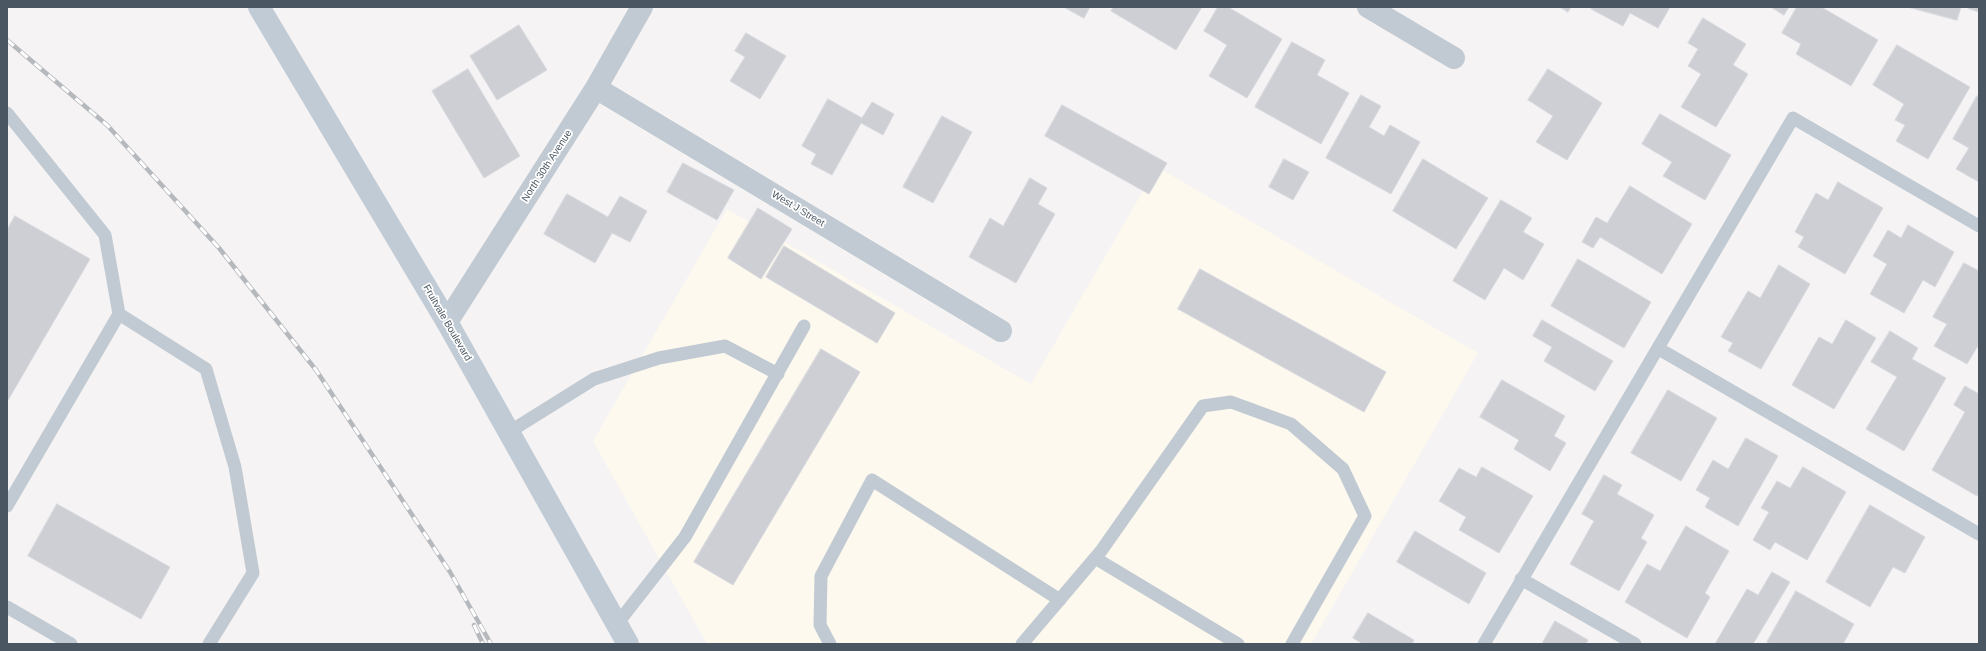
<!DOCTYPE html>
<html>
<head>
<meta charset="utf-8">
<style>
  body { margin:0 }
  #map { position:relative; width:1986px; height:651px; overflow:hidden; background:#f5f3f3; font-family:Arial,sans-serif }
  canvas { display:block }
  .frame { position:absolute; inset:0; border:8px solid #4a5661; pointer-events:none }
</style>
</head>
<body>
<div id="map">
<canvas width="1986" height="651"></canvas>
<div class="frame"></div>
</div>
<script>
const c = document.querySelector('canvas').getContext('2d');
c.lineJoin = 'round';
function fill(path, color) { c.fillStyle = color; c.fill(path, 'evenodd'); }
function strokePath(path, color, width, dash) { c.strokeStyle = color; c.lineWidth = width; c.lineCap = dash ? 'butt' : 'round'; c.setLineDash(dash || []); c.stroke(path); }
function write(font, color, halo, rows, align = 'center') {
  c.font = font + ' Arial,sans-serif'; c.lineWidth = 3.5; c.setLineDash([]); c.textBaseline = 'middle'; c.strokeStyle = halo; c.fillStyle = color; for (const [text, x, y, turn = 0] of rows) {
    c.save(); c.translate(x, y); c.rotate((+turn || 0) * Math.PI / 180); c.textAlign = isNaN(turn) ? turn : align; if (halo) c.strokeText(text, 0, 0); c.fillText(text, 0, 0); c.restore();
  }
}
fill(new Path2D(`
  M1157,167L1478,353L1311,644H707L593,441L727,209L1031,384Z`), '#fdf9ef');
const building = new Path2D(`
  M1064,7H1090L1084,18Z
  M1114,7H1202L1176,50L1111,11Z
  M1218,7H1228L1282,39L1247,98L1209,76L1227,45L1204,31Z
  M1560,7H1571L1568,12Z
  M1593,7H1670L1658,28L1630,13L1623,26L1591,9Z
  M1771,7H1789L1784,15Z
  M1797,7H1821L1878,40L1851,86L1796,54L1801,44L1782,33Z
  M1908,7H1961L1957,20Z
  M1969,7H1979V12L1969,9Z
  M1703,18L1746,44L1733,65L1748,74L1716,127L1681,107L1701,74L1688,66L1698,49L1688,43Z
  M519,25L547,70L497,100L470,56Z
  M746,33L786,56L760,99L730,81L745,57L735,51Z
  M1292,42L1325,60L1317,75L1349,93L1321,144L1255,107Z
  M1897,45L1970,87L1928,159L1896,141L1905,125L1895,120L1904,104L1873,85Z
  M468,69L520,156L484,178L432,91Z
  M1548,69L1602,103L1567,160L1536,142L1553,116L1528,100Z
  M1361,95L1381,106L1369,127L1384,136L1390,125L1420,142L1391,194L1326,158Z
  M1977,96L1979,97V182L1956,169L1969,148L1953,139Z
  M828,99L862,118L872,102L894,114L883,135L861,123L832,175L811,164L816,154L802,146Z
  M1062,105L1167,163L1149,194L1045,136Z
  M1660,114L1731,155L1705,200L1663,176L1672,162L1642,144Z
  M942,116L972,132L933,203L903,187Z
  M1284,159L1309,172L1293,200L1269,187Z
  M1423,159L1488,198L1456,249L1393,211Z
  M683,163L734,190L717,220L667,192Z
  M1030,178L1047,188L1038,204L1055,214L1016,283L969,257L990,218L1003,226Z
  M1838,182L1883,208L1845,274L1798,247L1804,237L1795,232L1816,193L1828,200Z
  M1630,186L1692,224L1662,274L1600,237L1593,248L1582,242L1596,217L1607,223Z
  M567,194L608,217L620,196L647,211L630,242L612,233L595,263L544,234Z
  M1501,200L1532,218L1523,232L1544,244L1523,280L1504,268L1485,300L1453,281Z
  M758,208L792,229L761,279L728,258Z
  M15,216L90,259L7,402V230Z
  M1908,225L1954,252L1935,287L1923,280L1904,313L1870,294L1887,264L1873,256L1888,230L1901,238Z
  M784,246L895,313L877,343L766,277Z
  M1578,259L1651,302L1624,348L1551,306Z
  M1964,263L1979,271V344L1967,364L1934,346L1947,324L1933,317Z
  M1779,265L1810,284L1761,369L1728,351L1733,343L1721,337L1748,291L1760,298Z
  M1200,269L1386,372L1364,412L1178,309Z
  M1542,320L1613,361L1595,391L1544,361L1552,347L1533,336Z
  M1846,320L1876,338L1834,409L1792,385L1819,337L1832,344Z
  M1890,331L1918,348L1912,359L1946,378L1904,451L1866,429L1897,377L1871,362Z
  M821,349L860,372L733,585L694,562Z
  M1502,380L1565,416L1554,436L1566,443L1550,471L1514,449L1519,440L1480,417Z
  M1965,386L1979,394V492L1977,496L1932,470L1965,412L1954,405Z
  M1668,390L1717,418L1681,481L1631,453Z
  M1746,438L1778,456L1738,526L1705,507L1710,498L1696,490L1713,460L1728,469Z
  M1482,467L1533,496L1499,553L1459,530L1466,517L1439,501L1459,468L1476,477Z
  M1803,467L1846,492L1807,560L1775,542L1770,550L1753,540L1769,512L1761,508L1777,481L1790,488Z
  M1604,475L1622,485L1617,494L1654,515L1641,538L1647,542L1619,591L1570,564L1594,521L1582,514Z
  M57,504L170,567L141,619L28,556Z
  M1870,505L1925,537L1905,573L1893,567L1870,607L1826,582Z
  M1686,526L1729,551L1705,593L1710,597L1687,638L1625,602L1647,564L1660,571Z
  M1415,531L1486,573L1469,604L1397,562Z
  M1772,572L1790,582L1753,644H1715L1747,589L1758,595Z
  M1796,591L1854,624L1843,644H1771L1767,642Z
  M1368,613L1414,640L1412,644H1363L1353,638Z
  M1555,621L1588,640L1586,644H1542Z`);
fill(building, '#cdcfd5');
strokePath(building, '#d7d9de', 1);
strokePath(new Path2D(`
  M7,113L105,235L119,314L7,506
  M119,314L206,369L235,467L253,573L209,644
  M1659,349L1979,534
  M509,432L594,379L659,358L725,346L778,374
  M1095,558L1238,644
  M1521,579L1635,644
  M7,607L71,644
  M617,624L685,537L804,326
  M830,644L820,625L821,576L872,480L1060,600
  M1022,644L1101,551L1203,406L1231,402L1291,424L1343,469L1365,516L1292,644
  M1484,644L1793,118L1979,226`), '#c1cad2', 13);
strokePath(new Path2D(`
  M1368,7L1454,58
  M596,88L1001,331
  M447,322L596,88L642,7`), '#c1cad2', 22);
strokePath(new Path2D(`
  M259,7L447,322L628,644`), '#c1cbd6', 22);
const rail = new Path2D(`
  M7,40L107,125L219,248L316,370L450,572L491,644
  M474,625L483,644`);
strokePath(rail, '#b5b8bd', 4.5);
strokePath(rail, '#fff', 3, [9]);
write('10px', '#4a5661', '#fff', [
  ["North 30th Avenue",547,166,-57],
  ["West J Street",798,209,31],
  ["Fruitvale Boulevard",447,323,60]
]);
</script>
</body>
</html>
